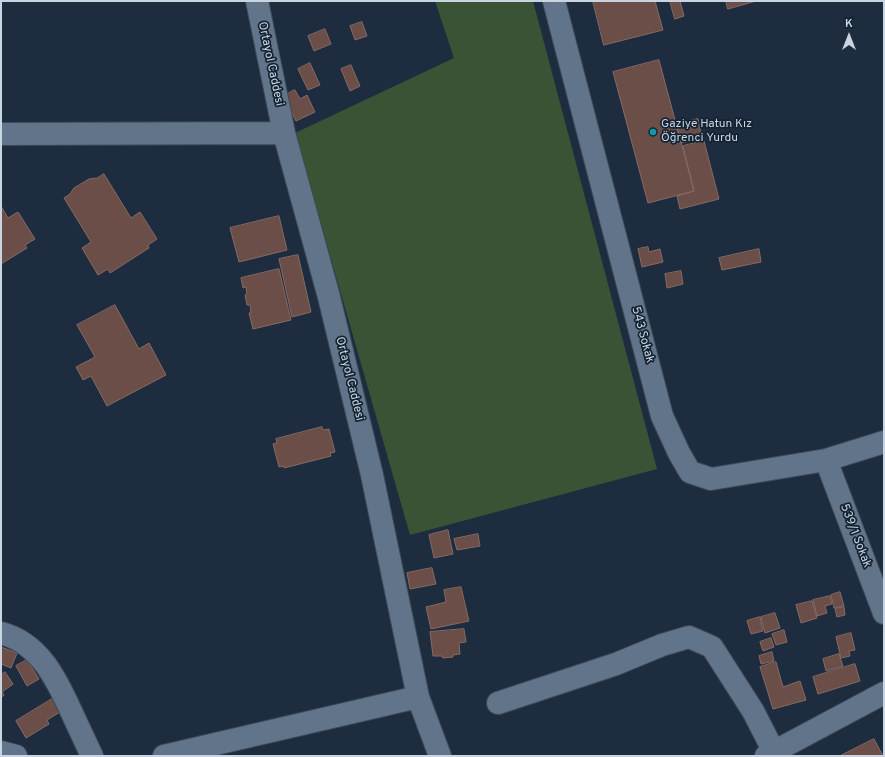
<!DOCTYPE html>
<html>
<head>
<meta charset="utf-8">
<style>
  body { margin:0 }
  #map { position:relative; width:885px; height:757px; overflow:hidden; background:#1d2d3f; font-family:Overpass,sans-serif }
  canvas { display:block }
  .frame { position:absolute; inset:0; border:2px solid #cad4e0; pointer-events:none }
  .north { position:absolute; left:829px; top:16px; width:40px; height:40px; -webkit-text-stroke:3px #142435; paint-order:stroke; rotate:0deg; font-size:11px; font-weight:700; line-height:16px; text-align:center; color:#cad4e0 }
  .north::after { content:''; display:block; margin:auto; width:14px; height:18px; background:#cad4e0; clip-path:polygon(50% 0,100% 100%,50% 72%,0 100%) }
</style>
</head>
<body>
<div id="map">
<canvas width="885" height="757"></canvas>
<div class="frame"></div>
<div class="north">K</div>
</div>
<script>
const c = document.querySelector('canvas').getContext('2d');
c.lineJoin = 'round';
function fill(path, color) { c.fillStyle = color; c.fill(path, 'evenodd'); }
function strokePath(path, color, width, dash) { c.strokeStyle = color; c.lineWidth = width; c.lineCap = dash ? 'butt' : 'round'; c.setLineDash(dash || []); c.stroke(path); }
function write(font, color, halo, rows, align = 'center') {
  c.font = font + ' Overpass,sans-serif'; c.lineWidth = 3.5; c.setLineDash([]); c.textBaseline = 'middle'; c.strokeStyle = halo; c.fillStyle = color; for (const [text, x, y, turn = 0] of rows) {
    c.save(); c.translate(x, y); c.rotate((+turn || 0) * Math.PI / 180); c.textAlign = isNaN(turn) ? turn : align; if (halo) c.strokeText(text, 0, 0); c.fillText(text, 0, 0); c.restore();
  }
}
fill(new Path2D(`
  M435,1H533L657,469L410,535L295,133L454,58Z`), '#3a5335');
const building = new Path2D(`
  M593,1H655L663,30L604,45Z
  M670,1H680L684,16L675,19Z
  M726,1H756L728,9Z
  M362,22L367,36L355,40L350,26Z
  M325,29L331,44L314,51L308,36Z
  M659,60L694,191L648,203L613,72Z
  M310,63L320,85L308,90L298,69Z
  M351,65L360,86L350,91L341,69Z
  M295,90L300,99L307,95L315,112L296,121L283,96Z
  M698,119L702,139L681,143L677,124Z
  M704,141L719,199L680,209L677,196L694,191L683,146Z
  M104,174L131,218L140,212L157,239L148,245L149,248L110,273L108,269L98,275L82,248L91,242L64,198L70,194L74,188L89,179L97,178Z
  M1,206L8,218L18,212L35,239L25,245L27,248L1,264Z
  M279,216L287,250L239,262L230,228Z
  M648,247L649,252L660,249L663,262L642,267L638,249Z
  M759,249L761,262L722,270L719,258Z
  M298,255L311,312L292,317L279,259Z
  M279,269L291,320L253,329L249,313H251L250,305H247L245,295L247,294L246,287L243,288L241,278Z
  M681,271L683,284L667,288L665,274Z
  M115,305L139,349L149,343L166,375L107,406L91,376L83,380L76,367L95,357L77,325Z
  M322,427L323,430L329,429L335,452L330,453L331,456L284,468V466L279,467L273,444L277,443L276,439Z
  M448,530L453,554L434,558L429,535Z
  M478,534L480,546L457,550L454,539Z
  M432,568L436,584L410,589L407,573Z
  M461,587L469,621L431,629L426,607L446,602L444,590Z
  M840,592L844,606L834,608L831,595Z
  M830,596L832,604L825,606L827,613L817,616L813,600Z
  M812,601L817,618L801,623L796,605Z
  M844,607L845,615L837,617L835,609Z
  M775,613L780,628L765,633L761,617Z
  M760,617L763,631L751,634L747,621Z
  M464,629L466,642L459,643L460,654L453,655V657L443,658L442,656H433L430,632Z
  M784,630L787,642L776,645L772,634Z
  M851,633L855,650L849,651L850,656L841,658L836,637Z
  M771,638L774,647L763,651L760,642Z
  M1,647L17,653L11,668L1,664Z
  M772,652L774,661L761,664L759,656Z
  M839,654L843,666L826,671L823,659Z
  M27,660L39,679L27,686L16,666Z
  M776,662L783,687L800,681L806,700L773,709L760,667Z
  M855,664L860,681L818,694L813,677Z
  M5,672L13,684L2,692L4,695L1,698V675Z
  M52,699L60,712L47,720L49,724L26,738L16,721Z
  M874,739L883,756H840Z`);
fill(building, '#6a4e47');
strokePath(building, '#876a63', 1);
const minor = new Path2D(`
  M257,1L284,133L329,297L372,475L418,697L440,756
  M554,1L662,416L679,453L690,472L711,479L826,460L884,442
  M1,134L284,133
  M826,460L884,613
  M1,633C39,643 56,678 71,711C78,726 85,741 92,756
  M498,703L616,664L662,645L689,637L712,647L753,711L774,752
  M1,752L16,756
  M164,756L418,697
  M766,756L884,693`);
strokePath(minor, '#3d4a5a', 24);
strokePath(minor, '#627489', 22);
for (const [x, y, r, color] of [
  [653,132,4,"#0f9aa8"]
]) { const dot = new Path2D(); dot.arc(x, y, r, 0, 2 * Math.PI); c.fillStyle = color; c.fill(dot); strokePath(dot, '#142435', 1.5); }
write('12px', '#cad4e0', '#142435', [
  ["Ortayol Caddesi",270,64,78],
  ["543 Sokak",642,335,75],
  ["Ortayol Caddesi",349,379,76],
  ["539/1 Sokak",855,536,69]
]);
write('12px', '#cad4e0', '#142435', [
  ["Gaziye Hatun Kız",661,125],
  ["Öğrenci Yurdu",661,139]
], 'left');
</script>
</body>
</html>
